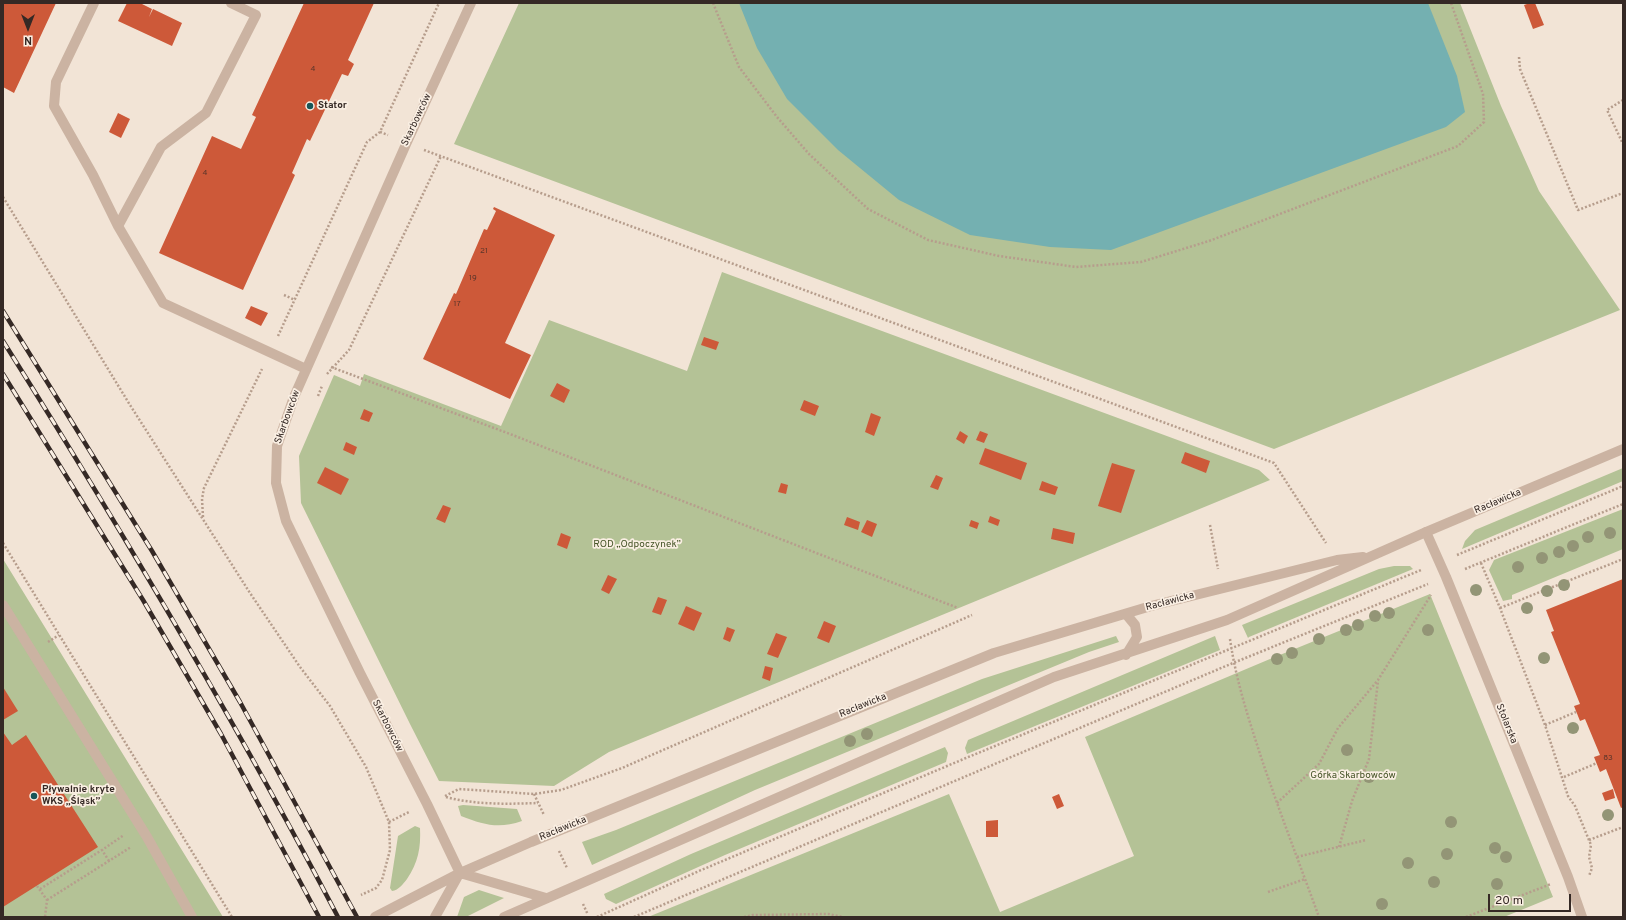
<!DOCTYPE html>
<html>
<head>
<meta charset="utf-8">
<style>
  body { margin:0 }
  #map { position:relative; width:1626px; height:920px; overflow:hidden; background:#f2e4d6; font-family:Overpass,sans-serif }
  canvas { display:block }
  .frame { position:absolute; inset:0; border:4px solid #352925; pointer-events:none }
  .north { position:absolute; left:8px; top:8px; width:40px; height:40px; -webkit-text-stroke:3px #faefe3; paint-order:stroke; rotate:180deg; font-size:11px; font-weight:700; line-height:16px; text-align:center; color:#352925 }
  .north::after { content:''; display:block; margin:auto; width:14px; height:18px; background:#352925; clip-path:polygon(50% 0,100% 100%,50% 72%,0 100%) }
  .scale { position:absolute; left:1488px; top:894px; width:83px; height:18px; box-sizing:border-box; border:2px solid #352925; border-top:0; padding-left:5px; font-size:12px; line-height:14px; white-space:nowrap; color:#352925; -webkit-text-stroke:3px #faefe3; paint-order:stroke }
</style>
</head>
<body>
<div id="map">
<canvas width="1626" height="920"></canvas>
<div class="frame"></div>
<div class="north">N</div>
<div class="scale">20 m</div>
</div>
<script>
const c = document.querySelector('canvas').getContext('2d');
c.lineJoin = 'round';
function fill(path, color) { c.fillStyle = color; c.fill(path, 'evenodd'); }
function strokePath(path, color, width, dash) { c.strokeStyle = color; c.lineWidth = width; c.lineCap = dash ? 'butt' : 'round'; c.setLineDash(dash || []); c.stroke(path); }
function write(font, color, halo, rows, align = 'center') {
  c.font = font + ' Overpass,sans-serif'; c.lineWidth = 3.5; c.setLineDash([]); c.textBaseline = 'middle'; c.strokeStyle = halo; c.fillStyle = color; for (const [text, x, y, turn = 0] of rows) {
    c.save(); c.translate(x, y); c.rotate((+turn || 0) * Math.PI / 180); c.textAlign = isNaN(turn) ? turn : align; if (halo) c.strokeText(text, 0, 0); c.fillText(text, 0, 0); c.restore();
  }
}
fill(new Path2D(`
  M519,3H1460L1501,106L1539,191L1620,310L1274,449L454,144Z
  M722,272L1259,470L1270,480L609,752L554,786L439,781L410,724L301,503L299,456L334,375L360,386L364,374L501,426L549,320L687,371Z
  M1623,468V481L1462,549L1465,541L1475,530Z
  M1623,509V549L1512,595V599L1503,601L1489,570L1494,560Z
  M3,559L223,917H3Z
  M1394,566H1410L1413,569L1249,637L1248,638L1242,625L1379,569Z
  M1430,594L1553,897L1504,917H648L949,794L1000,912L1134,856L1085,737L1270,659Z
  M1116,636L1119,642L1089,652L755,790L592,865L582,842L616,830L982,679Z
  M1215,636L1220,650L967,754L965,748L968,740Z
  M945,747L948,753L946,762L725,855L616,904L606,899L604,894L691,854Z
  M463,805L517,809L522,821C499,829 484,825 461,816L458,806Z
  M415,826L420,828C421,848 418,863 407,879C403,884 399,890 392,891L390,888L398,836Z
  M479,890L504,898L466,917H457L464,897Z`), '#b4c296');
fill(new Path2D(`
  M739,3H1428L1457,76L1465,112L1446,127L1111,250L1050,247L970,235L899,200L838,150L787,99L757,48Z`), '#74b0b1');
fill(new Path2D(`
  M3,3H56L14,93L3,87Z
  M127,3H140L152,9L149,17L153,9L182,23L172,46L118,21Z
  M304,3H374L348,60L354,64L348,76L342,74L310,141L307,139L292,173L295,175L243,290L159,253L212,136L241,149L256,117L252,115Z
  M1530,3H1535L1544,25L1533,29L1524,5Z
  M118,113L130,119L121,138L109,132Z
  M494,207L555,235L505,343L531,355L510,399L423,359L454,293L456,294L484,229L487,230L496,211L493,209Z
  M251,306L268,313L261,326L245,318Z
  M704,337L719,342L716,350L701,345Z
  M557,383L570,390L564,403L550,396Z
  M804,400L819,406L815,416L800,410Z
  M364,409L373,413L369,422L360,419Z
  M871,413L881,417L874,436L865,432Z
  M960,431L968,436L964,444L956,439Z
  M980,431L988,434L984,443L976,440Z
  M346,442L357,447L354,455L343,450Z
  M985,448L1027,463L1021,480L979,464Z
  M1185,452L1210,461L1206,473L1181,463Z
  M1112,463L1135,470L1121,513L1098,506Z
  M325,467L349,479L341,495L317,483Z
  M936,475L943,478L938,490L930,487Z
  M1042,481L1058,487L1055,495L1039,490Z
  M781,483L788,485L786,494L778,492Z
  M443,505L451,508L445,523L436,519Z
  M990,516L1000,520L998,526L988,522Z
  M847,517L860,522L858,530L844,525Z
  M867,520L877,524L872,537L861,532Z
  M971,520L979,523L977,529L969,526Z
  M1053,528L1075,533L1073,544L1051,539Z
  M561,533L571,537L567,549L557,545Z
  M608,575L617,579L609,594L601,590Z
  M1623,579V807L1621,808L1606,769L1600,772L1594,757L1600,755L1585,719L1580,721L1574,706L1580,704L1551,632L1554,631L1546,610Z
  M658,597L667,600L661,615L652,612Z
  M686,606L702,613L694,631L678,624Z
  M824,621L836,626L829,643L817,638Z
  M727,627L735,630L730,642L723,639Z
  M776,633L787,637L778,658L767,654Z
  M765,666L773,668L770,681L762,678Z
  M3,687L18,711L3,720Z
  M3,732L12,745L26,735L98,847L3,907Z
  M1613,789L1615,798L1605,801L1602,793Z
  M1059,794L1064,806L1057,809L1052,797Z
  M998,820V837H986V821Z`), '#cd5939');
strokePath(new Path2D(`
  M713,3L739,67L777,117L809,154L868,209L928,240L999,256L1076,267L1141,262L1209,241L1458,146L1484,122L1483,94L1451,3
  M1519,57L1520,69L1578,210L1623,193
  M1623,100L1607,110L1623,144
  M380,132L388,135
  M424,150L1274,463L1326,543
  M3,197L130,405L250,593L300,667L330,706L366,767L389,822L390,850L382,880L376,888L361,895
  M284,295L295,300
  M278,336L367,142L380,132L439,3
  M331,367L510,434L958,608
  M327,374L349,350L441,156
  M318,396L322,386
  M203,517L202,499L204,488L262,369
  M1210,525L1218,569
  M3,543L232,917
  M1457,555L1623,486
  M1481,563L1500,608L1545,725L1568,796L1575,806L1591,845L1589,857L1592,868L1589,876
  M1465,569L1623,504
  M1500,608L1623,559
  M1230,639C1236,681 1249,720 1262,760C1280,813 1300,865 1319,917
  M48,642L59,635
  M1545,725L1576,712
  M1564,777L1597,763
  M534,794L544,815
  M445,796L459,789L534,794L561,790L622,768L972,615
  M446,797C475,805 508,804 538,803
  M1277,803L1319,764L1338,728L1378,680L1431,595
  M389,822L409,812
  M1589,840L1623,827
  M1339,847L1352,801L1369,759L1378,681
  M559,851L567,868
  M1297,857L1366,840
  M109,861L102,850L124,835
  M37,886L47,900L45,917
  M40,889L102,850
  M1268,892L1305,879
  M47,900L131,847
  M583,904L588,915
  M597,917L699,871L966,758L1421,570
  M634,917L1233,663L1428,584
  M744,917L753,915L828,914L843,917
  M1466,917L1551,884`), '#b69d8c', 2.5, [2, 2]);
strokePath(new Path2D(`
  M94,3L56,82L54,106L93,175L118,226L163,303L306,369
  M118,226L161,147L206,113L256,15L231,3
  M3,605L147,837L192,917`), '#cbb3a2', 10);
strokePath(new Path2D(`
  M1426,532L1446,577L1568,877L1582,917`), '#cbb3a2', 10);
strokePath(new Path2D(`
  M471,3L407,142L294,397L277,446L276,483L286,521L360,673L427,804L460,873L546,898
  M1126,614L1135,625L1137,637L1126,655
  M375,917L460,873L531,842L994,653L1151,606L1337,560L1363,557
  M435,917L459,874
  M504,917L1054,677L1227,620L1426,532L1623,449`), '#cbb3a2', 10);
const rail = new Path2D(`
  M3,311L152,551L240,702L357,917
  M3,341C121,529 235,720 338,917
  M3,374L143,600L221,734L319,917`);
strokePath(rail, '#352925', 4.5);
strokePath(rail, '#faefe3', 3, [9]);
c.fillStyle = '#939576';
for (const [x, y] of [
  [1610,533],
  [1588,537],
  [1573,546],
  [1559,552],
  [1542,558],
  [1518,567],
  [1564,585],
  [1476,590],
  [1547,591],
  [1527,608],
  [1389,613],
  [1375,616],
  [1358,625],
  [1346,630],
  [1428,630],
  [1319,639],
  [1292,653],
  [1544,658],
  [1277,659],
  [1573,728],
  [867,734],
  [850,741],
  [1347,750],
  [1369,777],
  [1608,815],
  [1451,822],
  [1495,848],
  [1447,854],
  [1506,857],
  [1408,863],
  [1434,882],
  [1497,884],
  [1382,904]
]) { c.beginPath(); c.arc(x, y, 6, 0, 2 * Math.PI); c.fill(); }
for (const [x, y, r, color] of [
  [310,106,4,"#185658"],
  [34,796,4,"#185658"]
]) { const dot = new Path2D(); dot.arc(x, y, r, 0, 2 * Math.PI); c.fillStyle = color; c.fill(dot); strokePath(dot, '#faefe3', 1.5); }
write('8px', '#5b352a', null, [
  ["4",313,69],
  ["4",205,173],
  ["21",484,251],
  ["19",473,278],
  ["17",457,304],
  ["83",1608,758]
]);
write('bold 10px', '#352925', '#faefe3', [
  ["Stator",318,106],
  ["Pływalnie kryte",42,790],
  ["WKS „Śląsk”",42,802]
], 'left');
write('10px', '#352925', '#faefe3', [
  ["Skarbowców",417,120,-65],
  ["Skarbowców",288,417,-70],
  ["Racławicka",1498,502,-23],
  ["Racławicka",1170,602,-15],
  ["Racławicka",863,706,-22],
  ["Stolarska",1506,724,68],
  ["Skarbowców",387,726,63],
  ["Racławicka",563,829,-22]
]);
write('10px', '#455427', '#faefe3', [
  ["ROD „Odpoczynek”",637,545],
  ["Górka Skarbowców",1353,776]
]);
</script>
</body>
</html>
